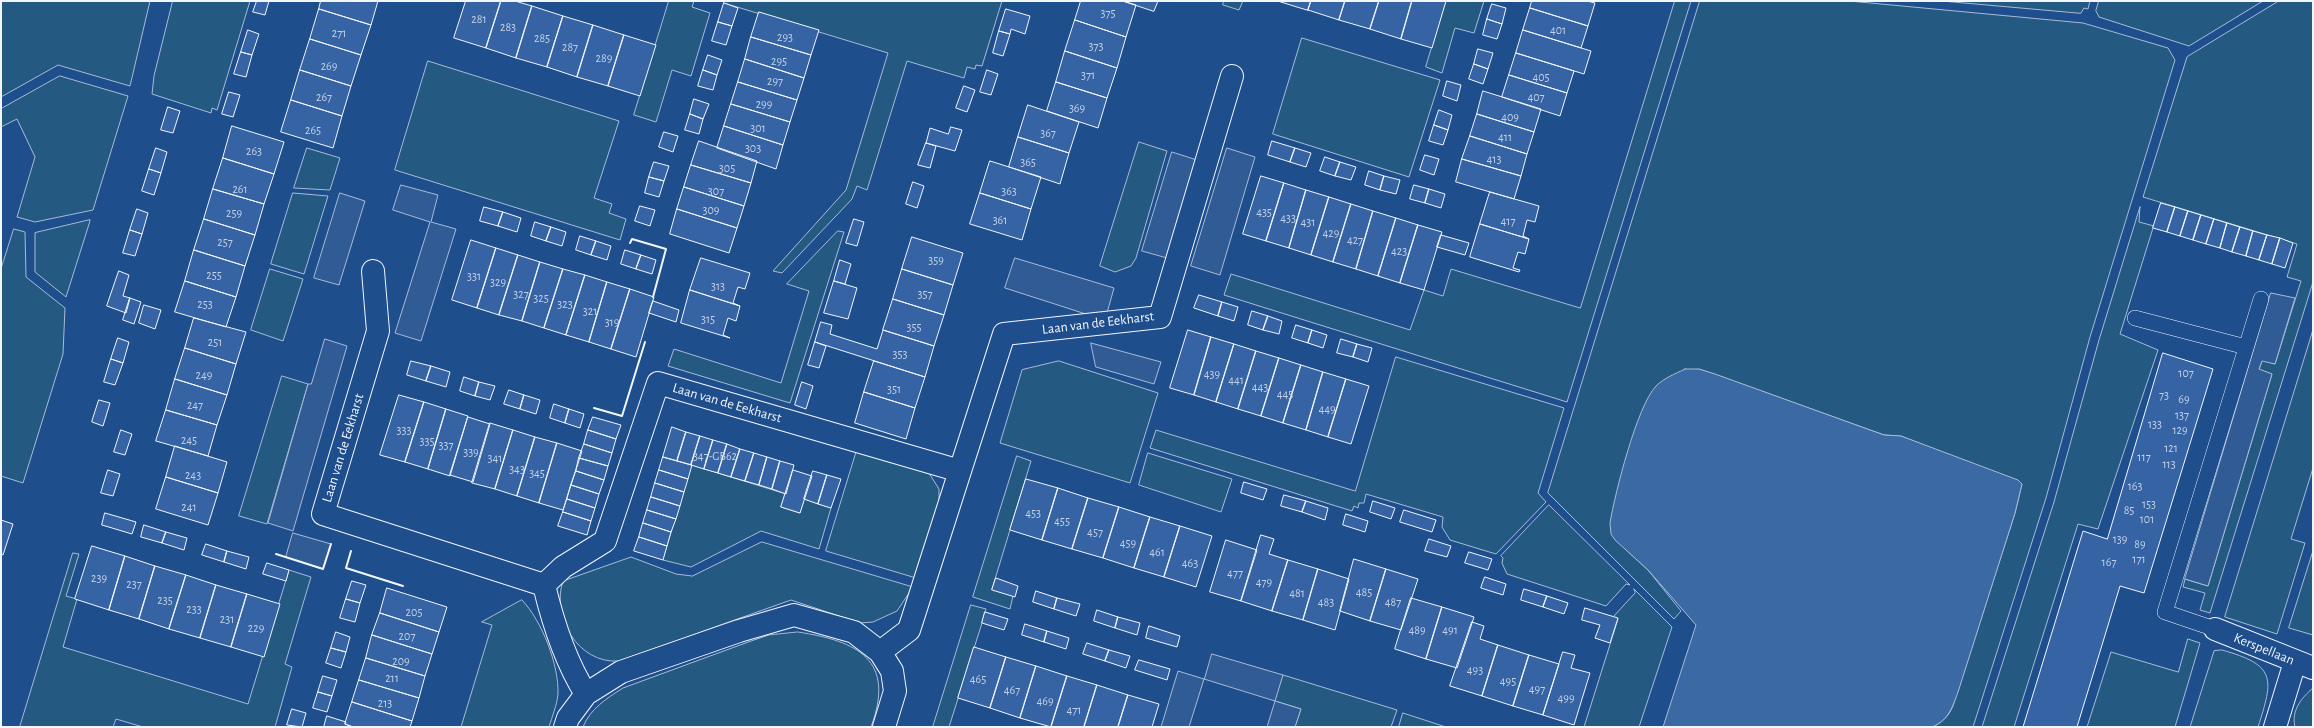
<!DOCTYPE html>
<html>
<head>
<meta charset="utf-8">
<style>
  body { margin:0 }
  #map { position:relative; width:2314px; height:728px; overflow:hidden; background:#1f4e8c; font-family:"Alegreya Sans",sans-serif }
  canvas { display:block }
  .frame { position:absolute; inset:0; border:2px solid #f2f6ff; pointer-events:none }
</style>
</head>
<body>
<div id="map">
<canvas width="2314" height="728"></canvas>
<div class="frame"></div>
</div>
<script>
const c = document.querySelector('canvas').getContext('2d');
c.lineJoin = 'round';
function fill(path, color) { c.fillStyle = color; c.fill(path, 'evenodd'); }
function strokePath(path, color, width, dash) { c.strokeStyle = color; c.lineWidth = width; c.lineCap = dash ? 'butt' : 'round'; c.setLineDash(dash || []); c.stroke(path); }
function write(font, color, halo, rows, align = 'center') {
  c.font = font + ' "Alegreya Sans",sans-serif'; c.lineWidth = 3; c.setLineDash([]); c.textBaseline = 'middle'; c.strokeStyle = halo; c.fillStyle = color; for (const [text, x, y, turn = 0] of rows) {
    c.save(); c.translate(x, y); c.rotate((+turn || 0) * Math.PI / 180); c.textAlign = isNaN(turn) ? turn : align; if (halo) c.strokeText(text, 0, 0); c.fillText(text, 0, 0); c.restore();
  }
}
const green = new Path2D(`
  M1,1H150L130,86L58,65L1,97Z
  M173,1H250L217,110L212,108L211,113L152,94L154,76Z
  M669,1H694L692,7L710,13L691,76L672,70L656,122L634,115Z
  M724,1H1002L982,66L976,65L975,69L967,67L964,78L907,61L867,190L857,186L852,199L782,273L773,271L846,190L888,53L724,3Z
  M1224,1H1243L1239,10L1223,5Z
  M1446,1H1484L1474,33L1455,28L1442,73L1426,67Z
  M1675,1H1691L1567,402L1224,295L1231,274L1410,330L1424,290L1443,296L1451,269L1580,308Z
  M1700,1H1849L2083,23L2168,48L2175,60L2090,337L2046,498L1973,727H1932C1943,722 1948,717 1953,706L2015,513L2022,484L1901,436L1884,435L1699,369L1624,548L1648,570L1681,611L1674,619L1548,493Z
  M1942,1H2090L2088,9L2084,8L2081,13Z
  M2099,1H2263L2189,46L2099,17L2096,11Z
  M2279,1H2313V282L2210,613L2200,610L2205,593L2183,587L2185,579L2208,586L2272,374L2259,370L2262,360L2275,364L2301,281L2287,277L2297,244L2143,197L2187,57Z
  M1302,38L1440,80L1409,177L1273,134Z
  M428,61L619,121L594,198L612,204L609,213L626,219L620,240L395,170Z
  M60,76L128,96L93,210L35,222L17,217L35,157L17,119L1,127V109Z
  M1139,142L1167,151L1136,258L1131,266L1115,272L1100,266Z
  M307,148L340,158L330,190L294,188Z
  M293,193L328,196L304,274L271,264Z
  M2140,207L2139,222L2154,226L2153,228L2120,334L2158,350L2098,529L2078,524L2014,727H1982L2054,502L2099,340Z
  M90,220V221L66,297L35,272V233Z
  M14,229L25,232L26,277L65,308L63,354L23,483L1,476V269Z
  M838,231L844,232L790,403L668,366L674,349L781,383L809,291L787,284Z
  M270,269L303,279L283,341L251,330Z
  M2313,330V468L2291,539L2305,543L2277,634L2225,617Z
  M1396,357L1564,408L1538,493L1546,502L1496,554L1450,540L1442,527L1443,517L1366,494L1364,503H1359L1358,508L1354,506L1352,511L1150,448L1156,430L1355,491Z
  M1059,361L1158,393L1130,483L1000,443L1022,370Z
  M282,376L308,384L267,524L239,516Z
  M857,450L929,473L939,489V504L916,578L826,551Z
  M1148,453L1232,479L1221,512L1139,485Z
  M1017,456L1031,461L992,589L1013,596L1010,609L973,597Z
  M692,465L786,494L781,507L800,513L804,499L831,508L819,549L761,531L691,567L663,560Z
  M1549,505L1630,585L1626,584L1606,606L1507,574L1502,563L1503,558L1501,556Z
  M762,542L913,587L897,611L873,622L860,623L791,600L619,661C578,664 551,617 563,581L631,557L676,574L692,576Z
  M2313,551V635L2289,628Z
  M73,553L79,554L66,596L77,599L63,647L248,704L289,570L311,577L285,664L292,667L275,727H143L116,719L113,727H20Z
  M1634,589L1672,627L1639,727H1584L1618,619L1613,617L1635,593Z
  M522,600C542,621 559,665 558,694C557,705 552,717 549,727H461L492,625L482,622Z
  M971,605L986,609L982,623L949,727H933Z
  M798,632C858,641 896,660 871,727H583C590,709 607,698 623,688L751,641L769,635Z
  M2188,639L2200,643L2175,727H2087L2111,652L2178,672Z
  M2222,650C2276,665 2274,678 2258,727H2190L2214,651Z
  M1283,675L1397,710L1391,727H1295L1301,709L1275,701Z
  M2313,688V727H2295C2291,711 2301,698 2313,688Z
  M1403,713L1446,727H1399Z`);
fill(green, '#245a82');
strokePath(green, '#a8bbd7', 1);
const parking = new Path2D(`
  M1227,148L1255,157L1220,275L1191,266Z
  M1172,152L1197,160L1167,258L1142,251Z
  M401,185L438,195L431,222L456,229L421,341L395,333L430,222L393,210Z
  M340,193L365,201L339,285L314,278Z
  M1015,258L1114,288L1107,313L1092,316L1005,288Z
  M2271,293L2295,298L2275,364L2262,361L2259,369L2272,374L2208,586L2185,579Z
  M325,339L347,346L293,531L268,523L308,384H311Z
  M1091,343L1161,362L1154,384L1096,367Z
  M293,533L331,544L323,569L286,557Z
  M1212,654L1283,675L1275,701L1301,709L1295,727H1267L1275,701L1204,679L1189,727H1161L1178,671L1204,679Z`);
fill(parking, '#305b95');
strokePath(parking, '#a8bbd7', 1);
const water = new Path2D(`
  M1685,369H1699L1715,374L1884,435L1901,436L2018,480L2022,484L2015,513L1959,689C1953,706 1949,720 1932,727H1663L1696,625L1648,570L1615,540L1611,534L1610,523C1615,493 1637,406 1656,386C1664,378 1675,374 1685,369Z`);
fill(water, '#3b69a3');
strokePath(water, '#a8bbd7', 1);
const building = new Path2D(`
  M257,1H269L265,15L253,12Z
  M321,1H378L371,25L319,9Z
  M466,1H501L486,48L454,38Z
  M501,1H515L532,6L516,58L486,48Z
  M1081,1H1123L1136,5L1126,37L1075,20Z
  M1123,1H1158L1154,11Z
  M1278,1H1311L1308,10Z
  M1311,1H1345L1339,20L1308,10Z
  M1345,1H1379L1370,29L1339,20Z
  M1379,1H1412L1401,39L1370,29Z
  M1412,1H1446L1432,48L1401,39Z
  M1532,1H1587L1595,3L1588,26L1530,8Z
  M724,3L738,8L732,26L718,22Z
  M1492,4L1506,8L1502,24L1487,19Z
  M532,6L563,16L547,67L516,58Z
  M1530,8L1588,26L1581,48L1523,30Z
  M319,9L371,25L361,55L310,39Z
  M1006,9L1030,16L1025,34L1011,29L1010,34L999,31Z
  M759,12L819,30L811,55L751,37Z
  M563,16L593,25L577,77L547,67Z
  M1487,19L1502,24L1497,39L1483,35Z
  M1075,20L1126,37L1117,68L1065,51Z
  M718,22L732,26L726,45L712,41Z
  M593,25L624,35L608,86L577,77Z
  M248,30L259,34L252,55L241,52Z
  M1523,30L1591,51L1584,74L1516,53Z
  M999,31L1010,34L1003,56L993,53Z
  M624,35L656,45L640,96L608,86Z
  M751,37L811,55L804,78L745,59Z
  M310,39L361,55L351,86L300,70Z
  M1478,49L1493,53L1488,69L1474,64Z
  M1065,51L1117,68L1107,98L1056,82Z
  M241,52L252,55L246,77L234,74Z
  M1516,53L1574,71L1567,93L1509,75Z
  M708,55L722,60L717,75L703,70Z
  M745,59L804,78L797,100L738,82Z
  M1474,64L1488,69L1483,84L1469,79Z
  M300,70L351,86L342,116L291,100Z
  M703,70L717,75L713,90L698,86Z
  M987,70L998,74L991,95L980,92Z
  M1509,75L1567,93L1560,116L1502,97Z
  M1447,81L1461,85L1457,101L1443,96Z
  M738,82L797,100L790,122L731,104Z
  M1056,82L1107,98L1098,128L1047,111Z
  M964,86L975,90L967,112L956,108Z
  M1483,91L1541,109L1534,132L1477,114Z
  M229,92L240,95L233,117L222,114Z
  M694,99L709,104L703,119L690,114Z
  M291,100L342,116L333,148L281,132Z
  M731,104L790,122L783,145L724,126Z
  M1028,105L1079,122L1069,153L1018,137Z
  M168,107L180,111L173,133L161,130Z
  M1439,110L1452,115L1448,130L1434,125Z
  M690,114L703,119L699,134L685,130Z
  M1477,114L1534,132L1527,154L1470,136Z
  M1434,125L1448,130L1443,145L1429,141Z
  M232,126L284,142L274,174L223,158Z
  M724,126L783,145L776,169L717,148Z
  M951,127L962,130L955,151L926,143L930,128L948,134Z
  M664,132L678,136L673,152L659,147Z
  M1470,136L1527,154L1521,176L1462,159Z
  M1018,137L1069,153L1060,184L1009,167Z
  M699,141L757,161L751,183L691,165Z
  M1272,141L1295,148L1290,162L1268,155Z
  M926,143L936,146L930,168L918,165Z
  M156,148L167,152L161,173L149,169Z
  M1295,148L1311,153L1306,167L1290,162Z
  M1425,155L1439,159L1434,175L1420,170Z
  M1325,157L1340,162L1335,176L1320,171Z
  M223,158L274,174L264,204L213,189Z
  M1462,159L1521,176L1514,199L1456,182Z
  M990,161L1041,177L1031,209L980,193Z
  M654,162L669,166L664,181L649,177Z
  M1340,162L1356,167L1351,180L1335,176Z
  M691,165L751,183L744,206L684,187Z
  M149,169L161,173L154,195L142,191Z
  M1369,171L1384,176L1380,190L1365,185Z
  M1261,176L1284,183L1266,241L1243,234Z
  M1384,176L1400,180L1396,194L1380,190Z
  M649,177L664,181L659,197L645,193Z
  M913,182L924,186L917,208L906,204Z
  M1284,183L1306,190L1289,248L1266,241Z
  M1414,185L1429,189L1425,203L1410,199Z
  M684,187L744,206L737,228L677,209Z
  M213,189L264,204L255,235L204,219Z
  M1429,189L1445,194L1441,208L1425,203Z
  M1306,190L1329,197L1311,255L1289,248Z
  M1490,192L1539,206L1535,222L1527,220L1523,236L1529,239L1480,224Z
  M980,193L1031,209L1022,240L970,224Z
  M1329,197L1351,204L1333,262L1311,255Z
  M2161,203L2175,207L2167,232L2153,228Z
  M1351,204L1373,211L1356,269L1333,262Z
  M640,206L655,210L650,226L635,221Z
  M484,207L503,212L498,226L480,221Z
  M2175,207L2188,211L2180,236L2167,232Z
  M137,209L148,213L142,234L130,230Z
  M677,209L737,228L729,253L670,234Z
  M1373,211L1396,218L1378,276L1356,269Z
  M2188,211L2201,215L2193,240L2180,236Z
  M503,212L521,218L517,232L498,226Z
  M2201,215L2214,219L2206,244L2193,240Z
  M1396,218L1418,225L1400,283L1378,276Z
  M204,219L255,235L245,266L194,250Z
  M854,219L864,222L857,246L846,243Z
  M2214,219L2227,223L2220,248L2206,244Z
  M535,222L551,227L546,241L531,236Z
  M2227,223L2240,227L2232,252L2220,248Z
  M1480,224L1529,239L1525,254L1518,252L1513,268L1520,270L1519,272L1470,257Z
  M1418,225L1442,232L1424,290L1400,283Z
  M551,227L566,232L562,246L546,241Z
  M2240,227L2253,231L2246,256L2232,252Z
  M130,230L142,234L135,256L123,253Z
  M2253,231L2267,235L2259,260L2246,256Z
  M1441,235L1469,243L1465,255L1437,247Z
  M2267,235L2280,238L2272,264L2259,260Z
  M580,236L596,241L591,255L576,250Z
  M912,237L963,253L953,285L902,269Z
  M2280,238L2293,243L2285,268L2272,264Z
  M471,240L496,248L477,308L452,300Z
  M596,241L611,246L607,260L591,255Z
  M496,248L518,255L499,315L477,308Z
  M194,250L245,266L236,297L185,281Z
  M625,250L641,255L636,269L621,264Z
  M518,255L540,262L522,321L499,315Z
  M641,255L656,260L652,274L636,269Z
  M701,258L750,273L745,289L738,287L733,303L740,306L690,290Z
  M840,260L851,264L845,284L834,281Z
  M540,262L563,269L544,328L522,321Z
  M563,269L585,275L566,335L544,328Z
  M902,269L953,285L944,315L893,299Z
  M119,271L129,275L123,296L130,298L126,313L107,306Z
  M585,275L607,282L589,342L566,335Z
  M185,281L236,297L226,327L175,312Z
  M834,281L857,288L848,319L824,313Z
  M607,282L630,289L611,349L589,342Z
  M630,289L654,297L636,357L611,349Z
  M690,290L740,306L736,321L728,318L723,335L730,338L681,323Z
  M1199,295L1222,302L1218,316L1194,308Z
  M130,298L141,302L134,324L123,320Z
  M893,299L944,315L934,346L883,330Z
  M653,301L679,310L676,322L649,313Z
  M1222,302L1238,307L1234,321L1218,316Z
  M144,305L161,310L155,329L139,323Z
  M1252,311L1268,316L1263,330L1248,325Z
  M1268,316L1282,321L1279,334L1263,330Z
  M194,318L246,332L236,364L185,348Z
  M821,322L832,325L830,334L877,349L883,330L934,346L925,377L815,342Z
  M1296,325L1312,330L1308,343L1292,338Z
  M1188,330L1211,337L1194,395L1170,388Z
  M1312,330L1327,335L1323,348L1308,343Z
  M1211,337L1234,344L1216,402L1194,395Z
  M118,338L129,342L123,363L111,359Z
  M1341,339L1357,344L1353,357L1337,353Z
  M815,342L826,346L819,368L808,365Z
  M1234,344L1256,351L1238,409L1216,402Z
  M1357,344L1372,348L1368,362L1353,357Z
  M185,348L236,364L227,395L175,379Z
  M1256,351L1279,358L1261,416L1238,409Z
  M2163,353L2213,369L2144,593L2120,586L2077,727H2023L2083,531L2107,539Z
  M1279,358L1301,365L1283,423L1261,416Z
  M111,359L123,363L115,385L104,382Z
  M411,361L431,366L426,381L407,375Z
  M874,361L925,377L915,408L864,392Z
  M1301,365L1323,372L1306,430L1283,423Z
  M431,366L450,372L446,387L426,381Z
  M1323,372L1346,379L1328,437L1306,430Z
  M464,377L479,382L475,396L460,391Z
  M175,379L227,395L217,425L166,410Z
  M1346,379L1369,386L1351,444L1328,437Z
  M479,382L495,386L490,400L475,396Z
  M802,382L813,386L806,409L795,405Z
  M509,390L524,395L520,409L504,404Z
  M864,392L915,408L906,439L855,423Z
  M399,395L424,402L405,462L380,455Z
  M524,395L540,400L536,414L520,409Z
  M99,400L110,403L103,426L92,422Z
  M424,402L446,409L428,469L405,462Z
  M554,404L569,409L565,423L550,418Z
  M446,409L468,416L450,476L428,469Z
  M569,409L584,414L580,428L565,423Z
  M166,410L217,425L208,456L156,441Z
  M468,417L490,424L473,482L450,475Z
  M593,417L621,425L616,439L588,430Z
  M490,423L513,430L495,489L472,483Z
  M672,427L686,432L677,461L663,457Z
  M121,430L132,434L125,455L114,452Z
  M513,430L535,437L517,496L495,489Z
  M588,430L616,439L612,453L584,444Z
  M686,432L700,436L691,465L677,461Z
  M700,436L713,440L704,469L691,465Z
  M535,437L557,443L539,503L517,496Z
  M713,440L727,444L718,473L704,469Z
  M557,443L582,451L563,510L539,503Z
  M584,444L612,453L608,466L579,458Z
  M727,444L740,449L731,477L718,473Z
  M175,446L227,462L218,493L166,477Z
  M740,449L754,453L745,481L731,477Z
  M754,453L767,457L759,485L745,481Z
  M663,457L692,465L688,479L659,470Z
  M767,457L780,461L772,489L759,485Z
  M579,458L608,466L604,480L576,471Z
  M780,461L794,465L786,494L772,489Z
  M108,470L120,474L113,496L101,493Z
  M659,470L688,479L684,492L655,483Z
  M793,470L812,476L800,513L781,507Z
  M576,471L604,480L599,494L571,485Z
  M813,471L827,475L818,504L804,499Z
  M827,475L841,479L831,508L818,504Z
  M166,477L218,493L208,525L156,509Z
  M1026,479L1058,488L1042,540L1010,530Z
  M1244,482L1267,489L1263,500L1241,493Z
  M655,483L684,492L680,506L651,497Z
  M571,485L599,494L595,508L567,499Z
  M1058,488L1088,498L1072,549L1042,540Z
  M1284,495L1306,501L1302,512L1281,506Z
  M651,497L680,506L676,519L647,510Z
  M1088,498L1119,507L1103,558L1072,549Z
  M567,499L595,508L591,521L563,512Z
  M1306,501L1328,508L1325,520L1302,512Z
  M1373,501L1395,508L1391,519L1370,512Z
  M1119,507L1150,517L1134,568L1103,558Z
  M647,510L676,519L671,532L643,523Z
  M1404,510L1436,520L1432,532L1400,522Z
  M563,512L591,521L587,535L558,526Z
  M105,513L136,522L132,534L102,525Z
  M1346,514L1368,521L1365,532L1343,525Z
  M1150,517L1180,526L1164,577L1134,568Z
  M1,520L13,524L3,555L1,554Z
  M643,523L671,532L667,546L639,537Z
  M144,525L166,532L162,543L141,537Z
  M1180,526L1212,536L1196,587L1164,577Z
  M166,532L187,538L184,550L162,543Z
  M1261,535L1274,539L1269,554L1288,560L1272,611L1241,601Z
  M639,537L667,546L663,560L634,551Z
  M1429,539L1451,546L1447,557L1425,551Z
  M1226,540L1257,550L1241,601L1210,592Z
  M206,544L227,551L224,562L202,555Z
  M92,546L125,556L109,610L75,599Z
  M227,551L249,557L246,569L224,562Z
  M1469,552L1492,559L1488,570L1465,563Z
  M125,556L155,566L139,619L109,610Z
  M1354,559L1386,569L1370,621L1340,611Z
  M1288,560L1318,569L1303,620L1272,611Z
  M267,563L289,570L286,581L263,574Z
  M155,566L186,575L169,629L139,619Z
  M1318,569L1349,579L1335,630L1303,620Z
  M1386,569L1418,579L1401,630L1370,621Z
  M186,575L216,585L200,638L169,629Z
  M1485,577L1506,584L1503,595L1481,588Z
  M996,578L1018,586L1015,597L992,590Z
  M352,581L366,585L360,603L346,599Z
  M216,585L247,594L231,647L200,638Z
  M387,588L447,607L439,632L380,613Z
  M1524,589L1547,596L1543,607L1521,600Z
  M1036,591L1057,598L1054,609L1033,602Z
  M247,594L280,604L264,657L231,647Z
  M1547,596L1568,603L1564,614L1543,607Z
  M1057,598L1080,604L1076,616L1054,609Z
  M1411,598L1442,607L1426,659L1395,649Z
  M346,599L360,603L355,622L340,618Z
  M1442,607L1474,617L1457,668L1426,659Z
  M1585,608L1618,618L1610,643L1595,638L1600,625L1582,620Z
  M1097,610L1118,617L1115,628L1094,621Z
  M985,612L1008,619L1004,630L982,623Z
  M380,613L439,632L432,654L372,635Z
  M1118,617L1140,623L1137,635L1115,628Z
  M1472,622L1484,626L1480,639L1498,645L1482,696L1450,686Z
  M1025,624L1047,631L1044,642L1022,635Z
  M1149,626L1180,636L1177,647L1146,638Z
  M1047,631L1069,638L1066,649L1044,642Z
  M336,632L350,637L346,652L331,648Z
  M372,635L432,654L425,676L366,658Z
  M1087,643L1109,650L1105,661L1083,654Z
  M1498,645L1529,655L1513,706L1482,696Z
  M974,647L1006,657L990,708L958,698Z
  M331,648L346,652L341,668L326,663Z
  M1109,650L1130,656L1126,668L1105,661Z
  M1563,652L1575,655L1571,668L1590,673L1574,725L1543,715Z
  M1529,655L1559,664L1543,715L1513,706Z
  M1006,657L1036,666L1020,718L990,708Z
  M366,658L425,676L419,698L359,680Z
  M1139,660L1170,669L1167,680L1135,670Z
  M1036,666L1067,676L1051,727L1020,718Z
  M323,676L337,680L332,696L318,692Z
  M1067,676L1097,685L1084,727H1051Z
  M359,680L419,698L412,721L352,702Z
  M1097,685L1128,695L1118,727H1084Z
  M318,692L332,696L327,712L313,708Z
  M1128,695L1159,704L1152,727H1118Z
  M352,702L412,721L410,727H353L345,724Z
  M292,709L306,713L302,727L287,725Z
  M327,716L346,722L345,724L353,727H324Z`);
fill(building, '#3563a3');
strokePath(building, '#f2f6ff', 1);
const service = new Path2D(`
  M2135,318L2246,347
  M2215,629L2165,612L2261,299`);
const minor = new Path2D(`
  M373,271L378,331L323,514L544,585L563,567L605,541L658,383L960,471L1004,334L1160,317L1232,76
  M544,585C553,623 565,661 586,694
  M2215,629L2313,668
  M880,652L909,630L960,471
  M565,727L568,718L586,694L621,672L739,631L794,615L854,632L880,652L892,671L895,691L884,727
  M2275,727L2295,662`);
strokePath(service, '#f2f6ff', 16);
strokePath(minor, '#f2f6ff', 24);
strokePath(service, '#1f4e8c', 15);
strokePath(minor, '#1f4e8c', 22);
strokePath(new Path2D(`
  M630,243L632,239L666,249L653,297
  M594,408L622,416L645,342
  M351,551L346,568L403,586
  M276,554L323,569L331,544
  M1,723V724`), '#f2f6ff', 2);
write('12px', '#c3d1e8', null, [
  ["375",1108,13],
  ["281",479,19],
  ["283",508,27],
  ["401",1558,30],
  ["271",339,33],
  ["293",785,37],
  ["285",542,38],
  ["373",1096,46],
  ["287",570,47],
  ["289",604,58],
  ["295",779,61],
  ["269",329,66],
  ["371",1088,75],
  ["405",1541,77],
  ["297",775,81],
  ["267",324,97],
  ["407",1536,97],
  ["299",764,104],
  ["369",1077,108],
  ["409",1510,117],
  ["301",758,128],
  ["265",313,130],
  ["367",1048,133],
  ["411",1505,137],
  ["303",753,148],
  ["263",254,151],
  ["413",1494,159],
  ["365",1028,162],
  ["305",727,168],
  ["261",240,189],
  ["307",716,191],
  ["363",1009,191],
  ["309",711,210],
  ["435",1264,212],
  ["259",234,213],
  ["433",1288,218],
  ["361",1000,220],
  ["417",1508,221],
  ["431",1308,222],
  ["429",1331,233],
  ["427",1355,240],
  ["257",225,242],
  ["423",1399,251],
  ["359",936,260],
  ["255",214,275],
  ["331",474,276],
  ["329",498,282],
  ["313",718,286],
  ["327",521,294],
  ["357",925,294],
  ["325",541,298],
  ["253",205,304],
  ["323",565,304],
  ["321",590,311],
  ["315",708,319],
  ["319",612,322],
  ["355",914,327],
  ["251",215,342],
  ["353",900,354],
  ["107",2186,373],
  ["439",1212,374],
  ["249",204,375],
  ["441",1236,380],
  ["443",1260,387],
  ["351",894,389],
  ["445",1285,394],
  ["73",2164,395],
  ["69",2184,399],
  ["247",195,405],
  ["449",1327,409],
  ["137",2182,415],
  ["133",2155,424],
  ["333",404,430],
  ["129",2180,430],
  ["245",189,440],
  ["335",427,441],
  ["337",446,445],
  ["121",2171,448],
  ["339",471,452],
  ["347-GB62",715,456],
  ["117",2144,457],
  ["341",495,458],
  ["113",2169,464],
  ["343",517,469],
  ["345",537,473],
  ["243",193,475],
  ["163",2135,486],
  ["153",2149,504],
  ["241",189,507],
  ["85",2129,510],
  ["453",1033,513],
  ["101",2147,519],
  ["455",1062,521],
  ["457",1095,532],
  ["139",2120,539],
  ["459",1128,543],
  ["89",2140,544],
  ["461",1157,552],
  ["171",2139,559],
  ["167",2109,562],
  ["463",1190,563],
  ["477",1235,573],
  ["239",99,578],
  ["479",1264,582],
  ["237",134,584],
  ["485",1364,592],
  ["481",1297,593],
  ["235",165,600],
  ["483",1326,602],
  ["487",1393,602],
  ["233",194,609],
  ["205",414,612],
  ["231",227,619],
  ["229",256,628],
  ["489",1417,630],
  ["491",1450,630],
  ["207",407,636],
  ["209",401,661],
  ["493",1475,670],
  ["211",392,678],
  ["465",978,679],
  ["495",1508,681],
  ["497",1537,689],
  ["467",1012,690],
  ["499",1566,698],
  ["469",1045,701],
  ["213",385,703],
  ["471",1074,710]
]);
write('14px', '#f2f6ff', '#1f4e8c', [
  ["Laan van de Eekharst",1098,323,-7],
  ["Laan van de Eekharst",727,403,16],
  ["Laan van de Eekharst",343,448,-73],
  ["Kerspellaan",2264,649,22]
]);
</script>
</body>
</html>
